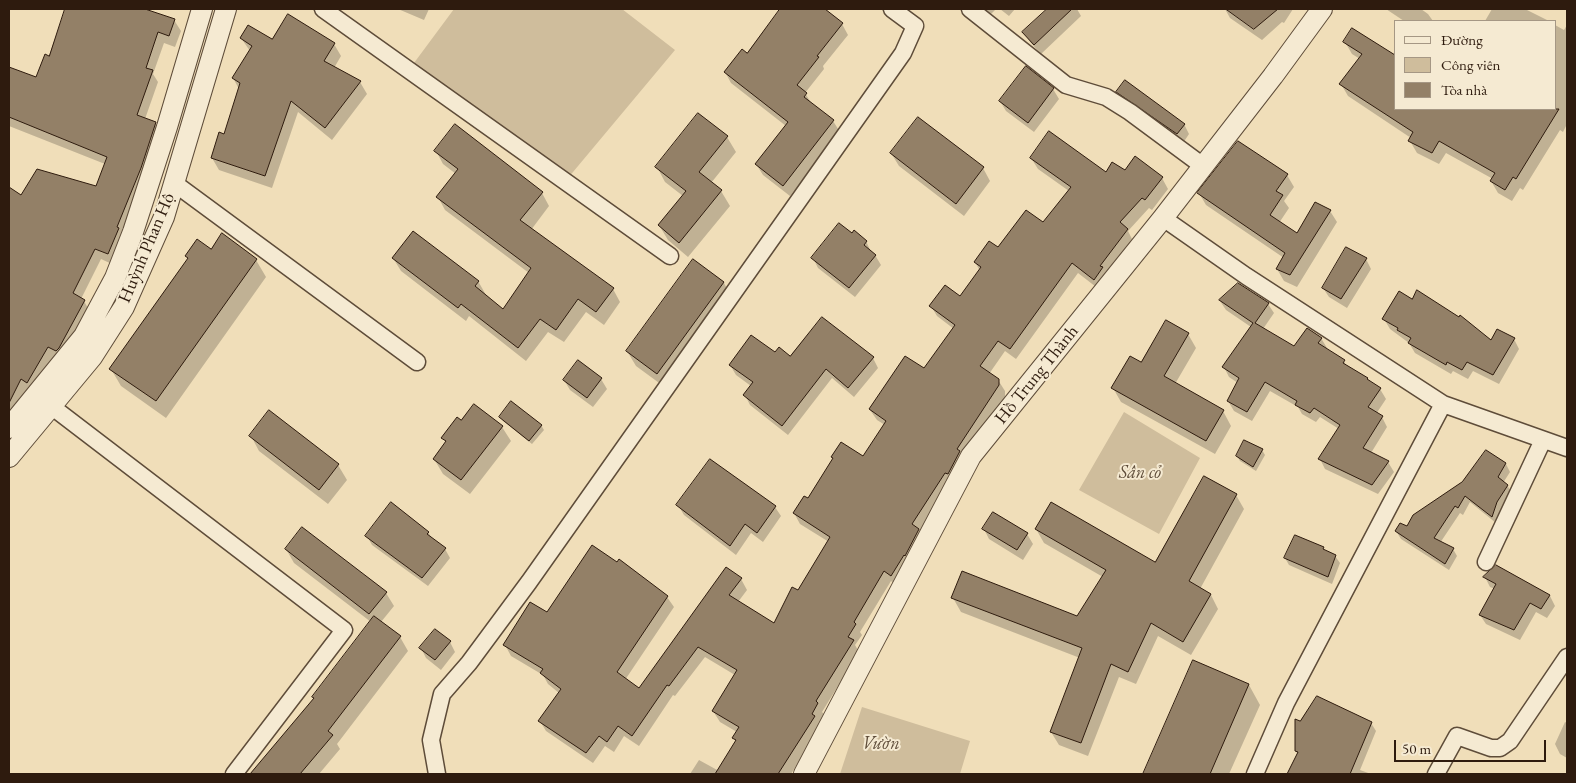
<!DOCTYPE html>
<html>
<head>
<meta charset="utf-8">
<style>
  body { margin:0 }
  #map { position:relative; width:1576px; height:783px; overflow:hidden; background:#f0deb9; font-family:"EB Garamond",serif }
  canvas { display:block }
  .frame { position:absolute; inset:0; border:10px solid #2e1b0e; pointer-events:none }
  .legend { position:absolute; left:1394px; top:20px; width:162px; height:90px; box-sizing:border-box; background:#f5ead2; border:1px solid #a59784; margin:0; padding:6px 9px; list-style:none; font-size:15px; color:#2e1b0e }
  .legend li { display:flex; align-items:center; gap:10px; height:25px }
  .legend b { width:25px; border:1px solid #a59784 }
  .scale { position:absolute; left:1394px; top:740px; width:152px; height:22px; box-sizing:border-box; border:2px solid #2e1b0e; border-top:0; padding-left:6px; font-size:15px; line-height:18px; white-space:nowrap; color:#2e1b0e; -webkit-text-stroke:4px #f5ead2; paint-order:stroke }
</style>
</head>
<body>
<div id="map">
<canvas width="1576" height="783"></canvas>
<div class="frame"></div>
<ul class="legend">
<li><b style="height:6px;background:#f5ead2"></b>Đường</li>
<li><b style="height:14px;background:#cfbd9c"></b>Công viên</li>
<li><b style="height:14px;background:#938067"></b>Tòa nhà</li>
</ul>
<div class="scale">50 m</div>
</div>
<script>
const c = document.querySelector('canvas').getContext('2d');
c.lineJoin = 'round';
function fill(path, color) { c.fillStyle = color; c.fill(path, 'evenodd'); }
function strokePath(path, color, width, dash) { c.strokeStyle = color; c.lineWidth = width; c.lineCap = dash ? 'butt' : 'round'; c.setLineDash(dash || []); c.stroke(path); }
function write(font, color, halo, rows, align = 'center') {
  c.font = font + ' "EB Garamond",serif'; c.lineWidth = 4; c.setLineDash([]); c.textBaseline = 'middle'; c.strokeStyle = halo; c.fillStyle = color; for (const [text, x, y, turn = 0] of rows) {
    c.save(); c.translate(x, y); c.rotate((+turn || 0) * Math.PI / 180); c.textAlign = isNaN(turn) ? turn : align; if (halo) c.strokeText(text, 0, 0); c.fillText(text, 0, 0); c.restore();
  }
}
fill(new Path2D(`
  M454,9H622L675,50L568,178L411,67Z
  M1124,412L1200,458L1159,534L1079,490Z
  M862,707L970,741L960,774H840Z`), '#cfbd9c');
fill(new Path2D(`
  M87,9H151L150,12L174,20L181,31L175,47L164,43L153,74L158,82L145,119L155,123L162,134L114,265L101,259L81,299L84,301L90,312L33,393L27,389L9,428V196L13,191L21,197L96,187L105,164L9,126V69L37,79L50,58L79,34Z
  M398,9H429L424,20Z
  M778,9H822L842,24L848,35L823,66L824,69L805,93L813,106L833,121L840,132L790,196L763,175L756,164L786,126L731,83L725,72L748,55L780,11Z
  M977,9H996L989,16Z
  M1000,9H1015L1009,16Z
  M1049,9H1077L1081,16L1041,54L1030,42L1024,32Z
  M1225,9H1293L1284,23L1282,22L1262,40L1230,18Z
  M1386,9H1421L1428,14L1433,21H1404Z
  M1492,9H1525L1549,21H1485Z
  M1555,25L1564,30L1567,25V124L1563,132L1560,130L1523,190L1520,188L1512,201L1498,193L1491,181L1493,179L1446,153L1439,164L1417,153L1410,141L1411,138L1348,96L1341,84L1360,59L1352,54L1345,42L1353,29L1395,109H1411L1423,116L1427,109H1555Z
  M241,38L334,44L341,56L334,68L360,82L367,94L332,140L298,112L272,188L219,170L212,158L224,135L239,89L233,78L250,51Z
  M1026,68L1053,89L1059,99L1034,132L1006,111L1000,101Z
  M1118,92L1184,124L1189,134L1183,143L1124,102Z
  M727,137L736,152L711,183L721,191L730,206L688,257L668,240L659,225L683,196L665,182L657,167Z
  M436,151L542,193L549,206L531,230L613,289L620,302L604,325L586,312L564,342L548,332L526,361L469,316L466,321L401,271L393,258L478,281L486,295L485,296L503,310L529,273L445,210L438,197L456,174L443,164Z
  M891,153L983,168L990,181L964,216L899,166Z
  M1031,158L1106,173L1126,172L1135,158L1162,178L1168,189L1152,210L1149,208L1128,231L1133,241L1100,290L1078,273L1016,359L1005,351L989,374L998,380L1005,391V397L964,459L897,586L891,581L860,632L862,635L855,645L859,652L822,712L824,714L818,724L820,728L791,774H690L699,760L719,771L736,743L734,738L737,732L720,722L713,711L735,675L705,657L675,696L673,695L639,746L624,736L614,752L605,746L593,763L546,731L540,721L559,693L548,684L543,675L511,656L505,645L547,613L667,597L674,607L625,680L639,690L741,579L747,590L738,602L775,624L798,591L829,542L800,524L794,513L808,500L863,458L885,425L877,420L870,410L924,370L954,329L937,316L931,306L961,298L980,271L975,262L1043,224L1069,191L1038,169Z
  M1287,175L1294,187L1284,201L1289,208L1279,223L1297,235L1330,211L1337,222L1297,287L1284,281L1277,269L1284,258L1206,205L1199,193Z
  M852,235L866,241L871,252L875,255L881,265L855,297L818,268L813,258Z
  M211,250L256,260L266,277L166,418L121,386L111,369L188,259L186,256Z
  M1366,259L1371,269L1347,308L1329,297L1323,288Z
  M694,261L724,283L732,298L666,388L636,366L627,351Z
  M1220,301L1268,304L1274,313L1263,329L1294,348L1321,338L1327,348L1326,350L1344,361L1347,367L1367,378L1370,382L1380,389L1386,399L1376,414L1382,417L1387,427L1371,453L1388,462L1394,472L1378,494L1325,469L1320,459L1339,429L1320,417L1316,422L1302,414L1298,407L1270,391L1252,421L1234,411L1228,401L1238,383L1229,377L1224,367L1251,327L1226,310Z
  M1413,301L1459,319L1492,342L1514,339L1519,349L1499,384L1473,371L1468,379L1453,371L1451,374L1415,353L1409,343L1390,329L1384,319Z
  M1188,334L1196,348L1175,384L1223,411L1231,426L1215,454L1121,402L1113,388L1141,364Z
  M776,353L791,358H873L878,368L854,397L832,378L788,435L750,405L745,395L751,386L736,375L730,365Z
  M601,379L607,389L593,407L570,390L564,380Z
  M501,417L541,425L544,430L532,444L503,421Z
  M462,422L502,427L511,441L470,494L443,474L434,459L446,443L443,438Z
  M251,436L338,465L347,480L328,504L259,451Z
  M1262,450L1265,455L1256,471L1240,461L1237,456Z
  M1486,452L1506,464L1510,472L1503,483L1507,485L1512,493L1501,510L1496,523L1470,502L1463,515L1460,513L1440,543L1453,549L1457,556L1449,570L1401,539L1396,531L1407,528L1463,483Z
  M1204,477L1236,495L1244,509L1200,589L1211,595L1218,609L1191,655L1158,636L1136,684L1119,677L1088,756L1059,745L1051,732L1080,658L961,612L953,598L1078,618L1103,577L1044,543L1036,529L1156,564Z
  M678,505L775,507L781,516L763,542L751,533L736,555L684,515Z
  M984,529L1027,534L1033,544L1023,560L989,539Z
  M428,532L433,540L445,549L450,558L428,586L372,545L367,536Z
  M1296,537L1323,548L1325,551L1335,556L1340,563L1332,584L1289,565L1285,558Z
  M286,549L386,593L394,606L381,622L400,637L408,651L337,744L340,749L319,774H252L315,699L371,622L294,563Z
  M1496,567L1550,596L1555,606L1547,618L1536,612L1520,640L1486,624L1480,615L1495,589L1490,587L1485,577Z
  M450,642L455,652L441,670L426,658L421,648Z
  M1194,662L1249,685L1260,705L1229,774H1144Z
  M1565,722L1567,723V758L1560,754L1555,744Z
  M1371,723L1376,731L1360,770L1371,774H1288L1298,755L1296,751Z`), '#0003');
const building = new Path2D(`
  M65,9H145L175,19L169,36L158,32L146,68L153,70L137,115L156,122L141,168L117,227L119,228L108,254L95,249L73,293L85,300L59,348L56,351L48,347L27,383L21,379L9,403V187L21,195L37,169L96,186L107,157L9,117V67L36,77L45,54L49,56Z
  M780,9H825L843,23L817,56L819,57L797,85L807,93L804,97L834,120L783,186L755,164L788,122L724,72L742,49L747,53Z
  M1047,9H1072L1034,45L1022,32Z
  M1226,9H1278L1254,29Z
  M288,14L335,43L324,61L361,81L325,128L291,101L265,176L211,158L219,132L224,134L240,83L232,78L252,46L240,38L248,25L272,39Z
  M1352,28L1395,55V109H1559L1516,179L1513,177L1505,190L1490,181L1495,173L1439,141L1432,153L1408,141L1413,132L1339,84L1362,54L1343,42Z
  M1026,66L1054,88L1028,123L999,101Z
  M1125,80L1185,124L1177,134L1116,92Z
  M698,113L728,136L699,172L722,190L679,243L658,225L686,191L655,167Z
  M918,117L984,167L956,204L890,153Z
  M455,124L543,192L520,220L614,288L596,312L578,299L556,330L540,319L518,348L461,304L458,308L392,258L413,231L479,281L475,286L503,309L531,268L436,197L458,169L434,151Z
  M1049,131L1106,172L1112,162L1125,170L1135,156L1163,177L1145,200L1142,198L1120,222L1128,229L1100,266L1103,267L1094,280L1072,263L1010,349L998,341L980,366L999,379V385L957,449L960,451L948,474L945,473L912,524L919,529L905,556L904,555L891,576L884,571L854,622L856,624L848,637L854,640L816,701L818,703L812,714L815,716L778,774H715L736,740L732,738L739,727L712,711L737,670L698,647L669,686L667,685L632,736L618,726L607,742L599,736L586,753L538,721L561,689L540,673L543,669L503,645L530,602L547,612L592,545L617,562L619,559L668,596L617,672L639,688L726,567L742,578L729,595L774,623L792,587L798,590L830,537L793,513L804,496L808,498L833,458L831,457L841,442L863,456L886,421L869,409L905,356L924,368L955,325L929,306L945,285L960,296L981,267L974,262L989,241L998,247L1026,210L1043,222L1071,187L1030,158Z
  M1238,141L1288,174L1276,191L1283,195L1270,215L1297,233L1315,202L1331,210L1290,275L1276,269L1285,253L1197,193Z
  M839,223L852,233L854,230L867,241L864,245L876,255L849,288L811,258Z
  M222,233L257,259L156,401L109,369L188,258L185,256L197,239L211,249Z
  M1346,247L1367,258L1341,299L1322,288Z
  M693,259L724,282L657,374L626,351Z
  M1238,283L1269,303L1255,323L1294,346L1307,328L1322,338L1318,343L1345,360L1343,363L1368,378L1367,379L1381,388L1368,407L1383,416L1363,448L1389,461L1372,485L1318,459L1340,425L1314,408L1310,413L1295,405L1297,401L1265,382L1247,412L1227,401L1239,378L1222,367L1253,323L1219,300Z
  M1417,290L1459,317L1460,315L1491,340L1497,329L1515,338L1493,375L1467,362L1462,370L1447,362L1446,365L1408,343L1411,338L1397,330L1398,328L1382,319L1399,291L1412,299Z
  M822,317L874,357L848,388L826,369L782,426L743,395L753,382L729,365L751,335L775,352L779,347L790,356Z
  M1166,320L1189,333L1164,376L1224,410L1206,441L1111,388L1130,356L1141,362Z
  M578,360L602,378L587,398L563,380Z
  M511,401L542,425L529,441L499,417Z
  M474,404L503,426L461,480L433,459L446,441L441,438L457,417L461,420Z
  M269,410L339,464L319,490L249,436Z
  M1244,440L1263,449L1253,467L1236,456Z
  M1486,450L1506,463L1498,477L1508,485L1497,502L1492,517L1465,496L1458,508L1455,506L1434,538L1454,548L1445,564L1395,531L1400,523L1407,526L1413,515L1462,482Z
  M710,459L776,506L757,533L745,524L730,546L676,505Z
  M1204,476L1237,494L1189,581L1211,594L1183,642L1151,623L1128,672L1111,664L1081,743L1050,732L1082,648L951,598L962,571L1077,616L1106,570L1035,529L1051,502L1155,562Z
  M391,502L429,532L427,534L446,548L422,578L365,536Z
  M993,512L1028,533L1017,550L982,529Z
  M302,527L387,592L369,614L285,549Z
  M1295,535L1324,547L1323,549L1336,555L1328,577L1284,558Z
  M1496,565L1550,595L1541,609L1530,603L1514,630L1479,615L1496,584L1483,577Z
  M374,616L401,636L328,731L333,735L300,774H250L314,698L312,697Z
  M435,629L451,641L435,660L419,648Z
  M1193,660L1249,684L1210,774H1143Z
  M1317,696L1372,722L1350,774H1287L1298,752L1295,751V719L1300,721Z`);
fill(building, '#938067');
strokePath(building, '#2e1b0e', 1);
const minor = new Path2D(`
  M323,9L670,256
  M970,9L1066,85L1106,97L1130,112L1203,166
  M174,183L417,362
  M1163,218L1246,276L1443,404L1567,448
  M51,406L344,630L234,774
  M1486,562L1543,440
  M437,774L431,740L442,694L469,663L529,582L903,53L915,26L892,9
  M1255,774L1286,703L1443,404
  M1436,774L1457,736L1491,748H1500L1510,741L1567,657`);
const tertiary = new Path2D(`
  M9,428L84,336L115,278L133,232L167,127L202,9
  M9,457L92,357L124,307L164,217L226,9
  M804,774L971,456L1163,218L1273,76L1322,9`);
strokePath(minor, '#5e4c39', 19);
strokePath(tertiary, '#5e4c39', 22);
strokePath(minor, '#f5ead2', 16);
strokePath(tertiary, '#f5ead2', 20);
write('18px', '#2e1b0e', '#f5ead2', [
  ["Huỳnh Phan Hộ",147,248,-67],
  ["Hồ Trung Thành",1037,375,-51]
]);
write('italic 18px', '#5e4c39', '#f5ead2', [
  ["Sân cỏ",1140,473],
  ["Vườn",881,744]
]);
</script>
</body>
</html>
